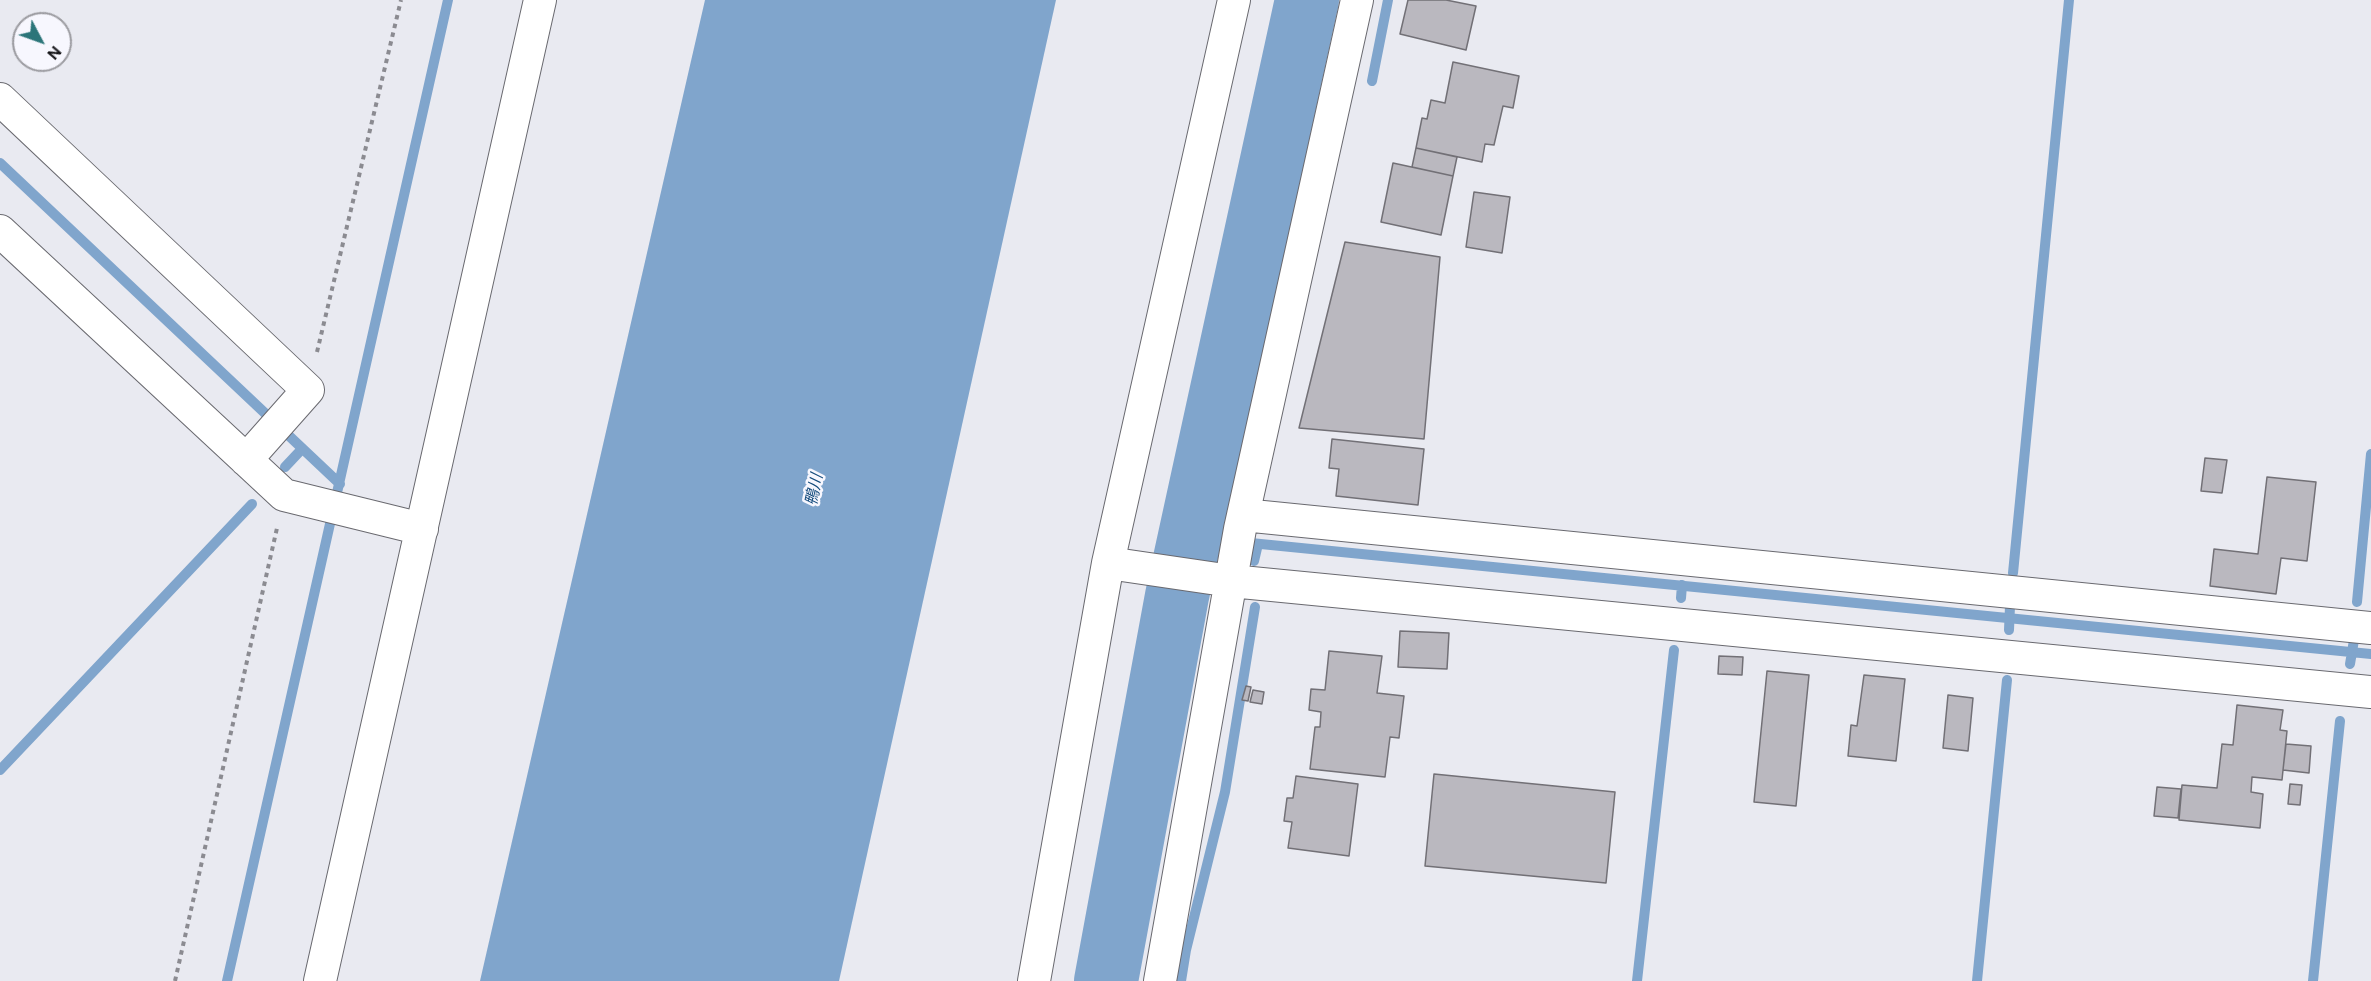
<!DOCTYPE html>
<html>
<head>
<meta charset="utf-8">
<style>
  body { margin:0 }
  #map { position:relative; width:2371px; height:981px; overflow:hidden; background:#e9eaf1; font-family:"DM Sans",sans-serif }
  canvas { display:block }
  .north { position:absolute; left:12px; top:12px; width:60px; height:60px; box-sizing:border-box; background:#f7f7fe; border:2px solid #9b9ba0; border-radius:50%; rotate:131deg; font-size:16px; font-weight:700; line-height:24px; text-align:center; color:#111114 }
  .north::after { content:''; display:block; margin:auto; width:21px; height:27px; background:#2b7579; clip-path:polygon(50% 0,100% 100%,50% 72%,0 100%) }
</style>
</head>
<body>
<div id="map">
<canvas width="2371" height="981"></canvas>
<div class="north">N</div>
</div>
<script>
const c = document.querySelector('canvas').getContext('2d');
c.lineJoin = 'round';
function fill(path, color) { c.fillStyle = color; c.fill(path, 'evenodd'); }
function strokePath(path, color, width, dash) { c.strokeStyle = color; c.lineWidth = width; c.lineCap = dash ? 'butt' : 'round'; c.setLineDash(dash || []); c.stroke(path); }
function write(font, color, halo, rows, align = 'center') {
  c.font = font + ' "DM Sans","Noto Sans JP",sans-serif'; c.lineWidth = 5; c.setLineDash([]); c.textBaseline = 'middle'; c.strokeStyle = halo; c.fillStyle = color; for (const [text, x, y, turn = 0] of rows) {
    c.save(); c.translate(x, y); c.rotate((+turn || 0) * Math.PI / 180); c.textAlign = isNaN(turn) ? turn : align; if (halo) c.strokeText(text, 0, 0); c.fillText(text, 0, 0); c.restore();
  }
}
fill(new Path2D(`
  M705,0H1056L839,981H480Z`), '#80a5cc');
strokePath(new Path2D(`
  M1372,81L1388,0
  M0,163L340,484
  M285,467L301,450
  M1190,537L2371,654
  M1254,561L1258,544
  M2013,573L2069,0
  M1681,598L1682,585
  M2357,602L2371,454
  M2009,630L2010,606
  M2350,664L2354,640
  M0,770L252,504
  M227,981L448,0
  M1181,981L1186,950L1225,792L1255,607
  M1637,981L1674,650
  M1977,981L2007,680
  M2313,981L2340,721`), '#80a5cc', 10);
strokePath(new Path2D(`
  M1106,981L1177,596L1307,0`), '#80a5cc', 64);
const building = new Path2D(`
  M1408,0H1446L1476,6L1466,50L1400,34Z
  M1453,62L1519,76L1513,108L1503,106L1494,145L1485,144L1482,162L1416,148L1422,118L1427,119L1431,100L1445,103Z
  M1416,148L1457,157L1453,176L1412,167Z
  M1393,163L1453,176L1441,235L1381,222Z
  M1474,192L1510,197L1502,253L1466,247Z
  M1345,242L1440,257L1424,439L1299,428Z
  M1332,439L1424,449L1418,505L1336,496L1339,469L1329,468Z
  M2205,458L2227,460L2222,493L2201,491Z
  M2267,477L2316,482L2307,561L2281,558L2276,594L2210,586L2214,549L2258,554Z
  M1400,631L1449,633L1447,669L1398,667Z
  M1329,651L1382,656L1377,693L1404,696L1399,738L1390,737L1385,777L1310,769L1315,727H1320L1321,712L1309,710L1311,689L1325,690Z
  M1719,656L1743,657L1742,675L1718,674Z
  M1767,671L1809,675L1796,806L1754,802Z
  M1864,675L1905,679L1896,761L1848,756L1851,725L1857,726Z
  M1246,686L1251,687L1248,701L1242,700Z
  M1253,690L1264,692L1262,704L1250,702Z
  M1948,695L1973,698L1968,751L1943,748Z
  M2237,705L2283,710L2280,730L2287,731L2282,780L2252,777L2251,792L2263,794L2260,828L2179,820L2182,785L2217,788L2222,744L2233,745Z
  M2286,744L2311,746L2309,773L2283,770Z
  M1434,774L1615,792L1606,883L1425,866Z
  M1296,776L1358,784L1349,856L1288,848L1292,822L1284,821L1287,798H1293Z
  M2290,784L2302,785L2300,805L2288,804Z
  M2157,787L2181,789L2178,818L2154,816Z`);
fill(building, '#bab8bf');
strokePath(building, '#727076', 1.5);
const street = new Path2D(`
  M0,99L308,390L246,460
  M0,231L284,495L422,529
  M1243,515L2371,628
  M1108,563L1231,581L2371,692
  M320,981L540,0
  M1034,981L1108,563L1234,0
  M1160,981L1240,529L1357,0`);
strokePath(street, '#69696f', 34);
strokePath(new Path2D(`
  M317,352L401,0
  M175,981L277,528`), '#8b8b91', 4, [4.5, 4.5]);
strokePath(street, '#fff', 32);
write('italic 16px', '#144b7c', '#f7f7fe', [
  ["鴨川",815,490,-78]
]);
</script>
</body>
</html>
